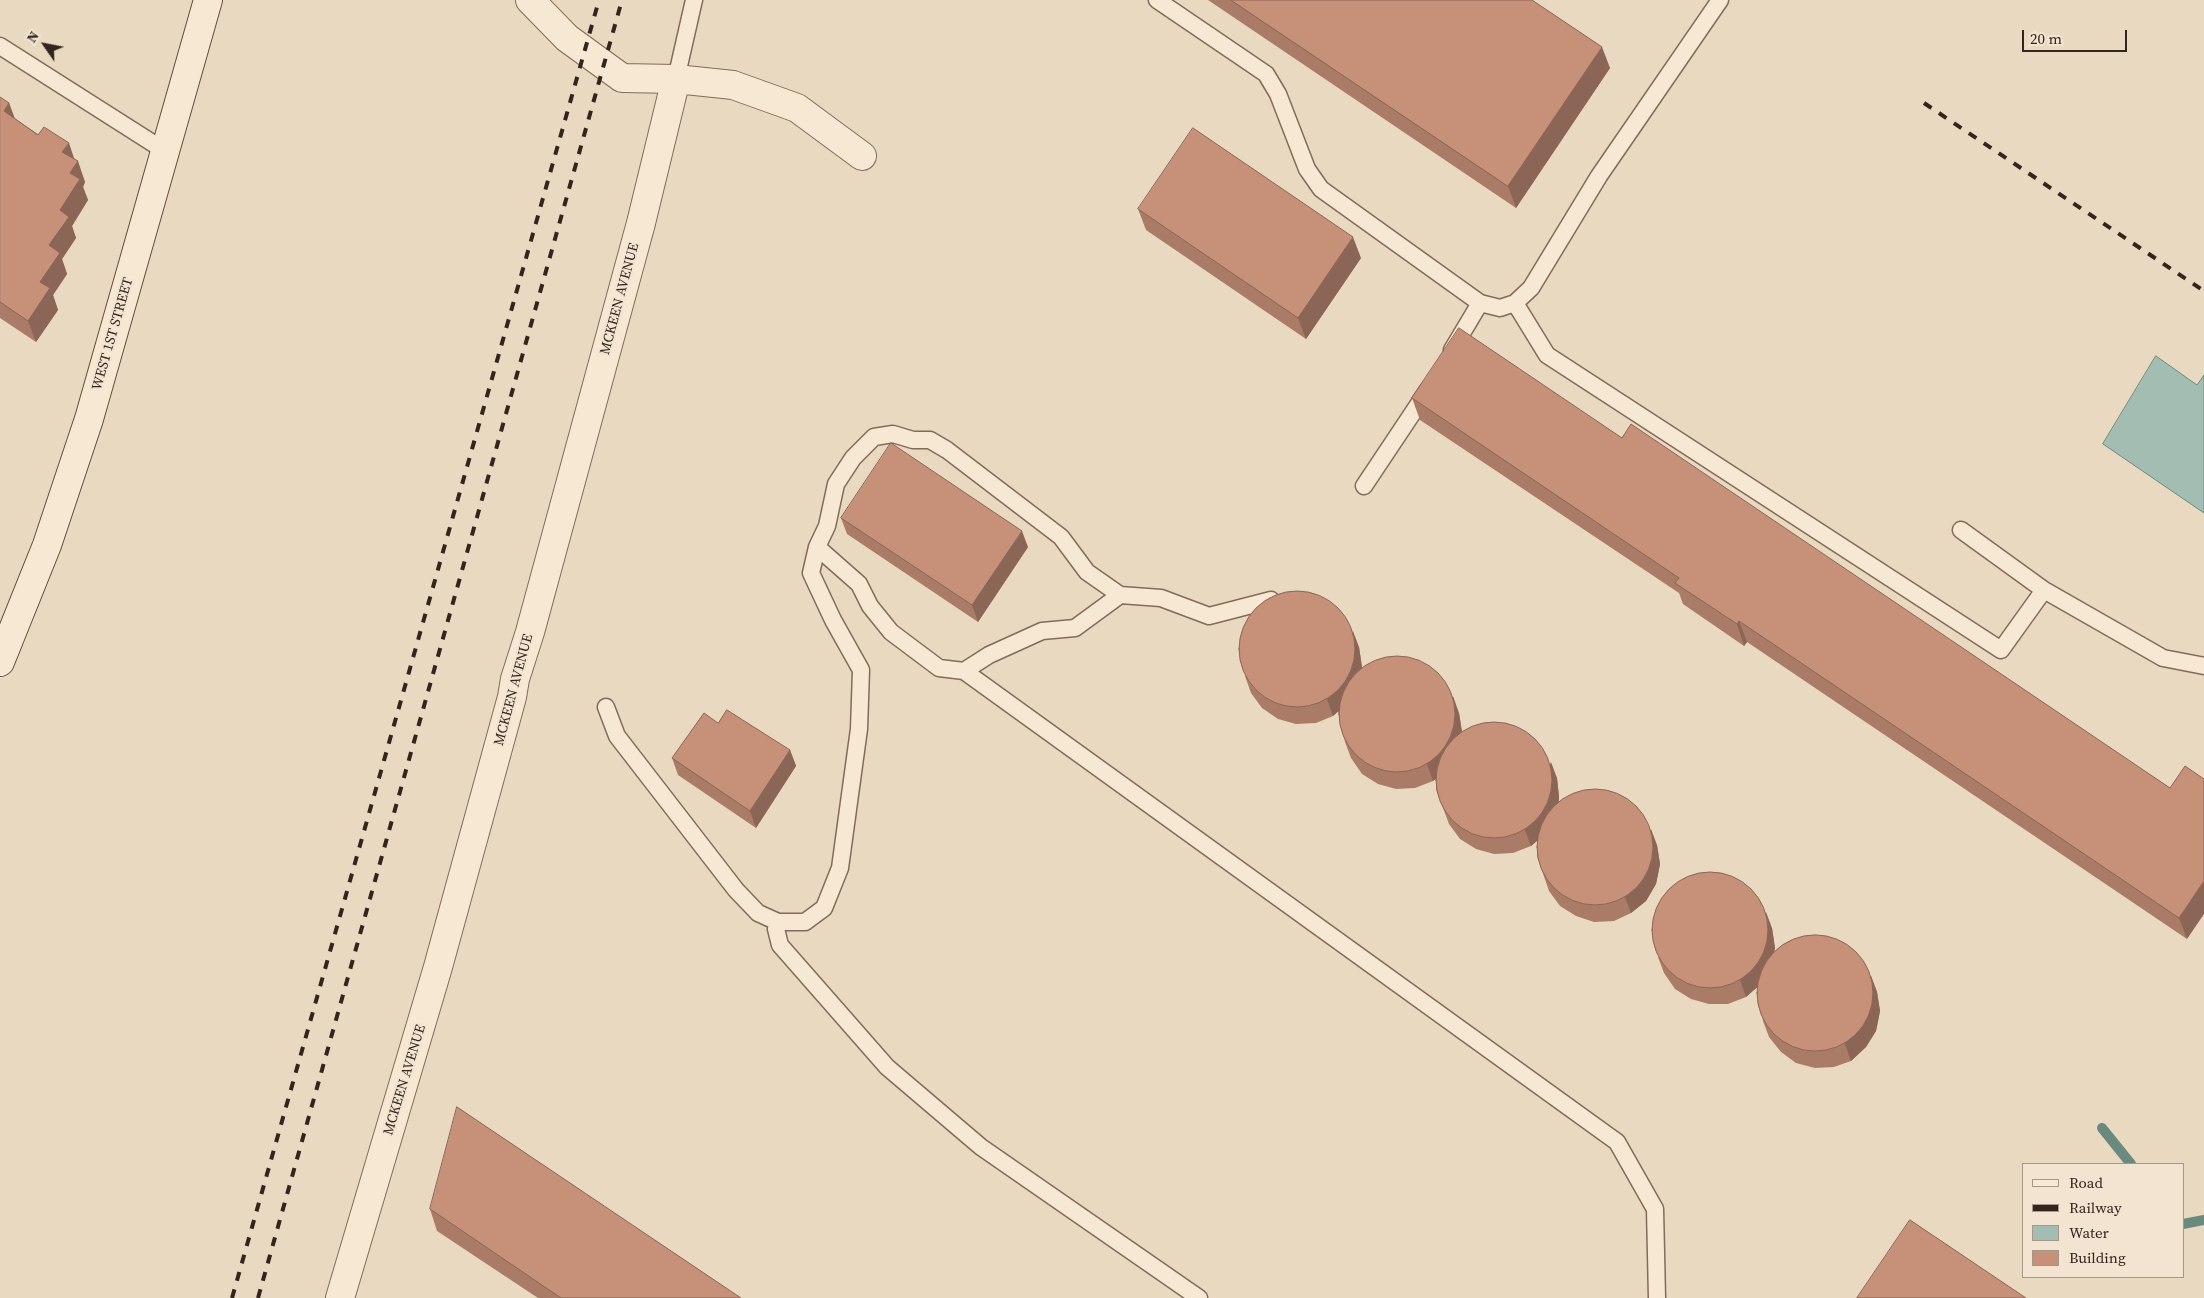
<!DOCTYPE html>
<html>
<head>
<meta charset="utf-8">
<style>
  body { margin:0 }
  #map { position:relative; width:2204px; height:1298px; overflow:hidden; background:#ead9c1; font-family:"Source Serif 4",serif }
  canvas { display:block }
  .legend { position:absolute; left:2022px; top:1163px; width:162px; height:115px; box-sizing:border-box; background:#f2e4d0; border:1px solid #a69888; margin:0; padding:6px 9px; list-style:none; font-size:15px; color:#33251d }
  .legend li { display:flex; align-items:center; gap:10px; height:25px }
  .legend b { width:25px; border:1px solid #a69888 }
  .north { position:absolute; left:20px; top:20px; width:50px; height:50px; -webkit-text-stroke:4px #f2e4d0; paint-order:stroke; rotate:303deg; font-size:14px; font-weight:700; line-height:20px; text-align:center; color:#33251d }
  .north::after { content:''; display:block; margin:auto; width:18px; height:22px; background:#33251d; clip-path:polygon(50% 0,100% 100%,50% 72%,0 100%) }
  .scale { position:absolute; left:2022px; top:30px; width:105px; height:22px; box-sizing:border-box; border:2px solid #33251d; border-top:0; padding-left:6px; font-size:15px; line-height:18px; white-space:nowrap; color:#33251d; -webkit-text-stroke:4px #f2e4d0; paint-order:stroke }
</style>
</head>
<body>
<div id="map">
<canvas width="2204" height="1298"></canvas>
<ul class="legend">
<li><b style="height:6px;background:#f6e8d3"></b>Road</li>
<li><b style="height:6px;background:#33251d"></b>Railway</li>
<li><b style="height:14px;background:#a3bdb2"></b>Water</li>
<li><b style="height:14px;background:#c69079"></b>Building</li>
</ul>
<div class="north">N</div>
<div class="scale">20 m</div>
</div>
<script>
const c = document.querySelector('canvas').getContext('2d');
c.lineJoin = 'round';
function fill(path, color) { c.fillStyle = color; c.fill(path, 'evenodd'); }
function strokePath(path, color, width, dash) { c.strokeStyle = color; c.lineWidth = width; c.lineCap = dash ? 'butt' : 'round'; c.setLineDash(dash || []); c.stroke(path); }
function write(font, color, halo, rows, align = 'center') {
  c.font = font + ' "Source Serif 4",serif'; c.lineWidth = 4; c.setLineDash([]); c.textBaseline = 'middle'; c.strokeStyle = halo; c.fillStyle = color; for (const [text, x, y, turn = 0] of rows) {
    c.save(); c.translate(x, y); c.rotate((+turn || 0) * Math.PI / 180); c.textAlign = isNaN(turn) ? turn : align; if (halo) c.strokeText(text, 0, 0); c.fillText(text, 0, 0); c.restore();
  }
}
const water = new Path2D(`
  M2156,356L2197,385L2204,375V513L2103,444Z`);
fill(water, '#a3bdb2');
strokePath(water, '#6b8a7f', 1);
fill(new Path2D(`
  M2204,143V191L2180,174Z`), '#ead9c1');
strokePath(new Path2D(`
  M2102,1128L2131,1164
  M2183,1224L2204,1220`), '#6b8a7f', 10);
const lane = new Path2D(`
  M1157,0L1266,74L1278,94L1307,169L1321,189L1480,303L1500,308L1515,303L1531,288L1599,176L1720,0
  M0,46L165,151
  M676,79L694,0
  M1515,303L1547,355L2001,650L2044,590
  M1452,350L1480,303
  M1364,486L1428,390
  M1961,530L2044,590L2163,658L2204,666
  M817,547L859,584L870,606L891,632L939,668L964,671L989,655L1042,631L1075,628L1120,595L1161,598L1209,616L1271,600
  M964,671L1617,1142L1655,1209L1657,1298
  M606,707L617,736L736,890L758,913L778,922H805L824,908L840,868L859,729L861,670L833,620L811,573L817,547L827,526L836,484L853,458L874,437L893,434L913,440H930L947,450L1061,537L1087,572L1120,595
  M778,922L776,929L780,945L887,1067L981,1147L1199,1298`);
const street = new Path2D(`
  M530,0L567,38L622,78L676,79L733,85L797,108L862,156
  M340,1298L438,967L512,697L515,679L530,632L641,223L676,79`);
const secondary = new Path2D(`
  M0,662L47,545L89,419L208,0`);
strokePath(lane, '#826b5a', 19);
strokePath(street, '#826b5a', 30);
strokePath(secondary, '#644c3d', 30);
strokePath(lane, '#f6e8d3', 16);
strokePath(street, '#f6e8d3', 28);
strokePath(secondary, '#f6e8d3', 28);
strokePath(new Path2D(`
  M1924,103L2204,291
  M232,1298L599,0
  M258,1298L622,0`), '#33251d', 4, [9, 9]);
fill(new Path2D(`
  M1208,0H1532L1610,68L1516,208Z
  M0,97L9,103L14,118L75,159L85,182L83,187L88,200L72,226L76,238L62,259L67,274L53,295L58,310L36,342L0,318Z
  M1138,209L1361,258L1306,339L1146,230Z
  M1412,398L1622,438L2170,788L2187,939L1747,642L1744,646L1683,604L1679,593L1420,420Z
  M841,518L1028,547L978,622L847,534Z
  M1359,647L1362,668L1459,713L1462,732L1557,778L1559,797V801L1657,845L1660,864L1656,884L1646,901L1631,913L1614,921L1594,922L1576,916L1560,906L1549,891L1537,856V841L1531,846L1513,853L1494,854L1476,849L1460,839L1449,824L1436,789V778L1433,781L1415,788L1396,789L1378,784L1362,774L1351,758L1345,742L1338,711L1333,716L1316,723L1296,724L1278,719L1262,708L1251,693L1245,676Z
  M718,723L790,750L796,766L756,828L678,775L672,758Z
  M1772,928L1775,948L1774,953L1871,976L1877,992L1880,1011L1876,1031L1866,1047L1851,1061L1834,1067L1815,1068L1796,1063L1781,1052L1769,1037L1763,1021L1757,987L1746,997L1728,1004H1709L1691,999L1675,989L1664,973L1658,957Z
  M430,1209L741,1298H538L437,1231Z`), '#aa7c68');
fill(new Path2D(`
  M1602,47L1610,68L1516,208L1508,186Z
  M9,103L17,124L4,111Z
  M69,143L76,164L78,161L85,182L83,187L88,200L72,226L76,238L62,259L67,274L53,295L58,310L36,342L28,321L40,282L49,245L62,152Z
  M1353,237L1361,258L1306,339L1298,318Z
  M1022,531L1028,547L978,622L972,605Z
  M1739,621L1747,642L1744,646L1737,624Z
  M1353,631L1359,647L1362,667L1358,686L1348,703L1333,716L1327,699Z
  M1453,696L1459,713L1462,732L1448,769L1433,781L1427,764Z
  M790,750L796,766L756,828L750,811Z
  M1551,762L1557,778L1559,797L1556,817L1545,834L1531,846L1525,830Z
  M1651,829L1657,845L1660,864L1656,884L1646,901L1631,913L1625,897Z
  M2204,881V914L2187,939L2179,918Z
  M1766,912L1772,928L1775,948L1771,967L1761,984L1746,997L1740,980Z
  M1871,976L1877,992L1880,1011L1876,1031L1866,1047L1851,1061L1845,1044Z`), '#8b6555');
const building = new Path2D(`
  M1231,0H1532L1602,47L1508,186Z
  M0,97L9,103L4,111L38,135L44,127L69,143L62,152L78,161L70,173L80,179L60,210L69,217L49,245L60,253L40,282L50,288L28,321L0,302Z
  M1193,128L1353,237L1298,318L1138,209Z
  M1459,328L1622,438L1631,424L2170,788L2185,766L2204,779V881L2179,918L1739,621L1737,624L1675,583L1679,578L1412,398Z
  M891,443L1022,531L972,605L841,518Z
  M1239 649a58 58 0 1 1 116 0a58 58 0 1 1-116 0Z
  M1339 714a58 58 0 1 1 116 0a58 58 0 1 1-116 0Z
  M727,710L790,750L750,811L672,758L704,713L718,723Z
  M1436 780a58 58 0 1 1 116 0a58 58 0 1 1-116 0Z
  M1537 847a58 58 0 1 1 116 0a58 58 0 1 1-116 0Z
  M1652 930a58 58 0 1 1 116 0a58 58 0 1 1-116 0Z
  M1757 993a58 58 0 1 1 116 0a58 58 0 1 1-116 0Z
  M457,1107L741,1298H561L430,1209Z
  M1910,1220L2026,1298H1857Z`);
fill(building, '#c69079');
strokePath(building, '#8b6555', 1);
write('14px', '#33251d', '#f2e4d0', [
  ["MCKEEN AVENUE",620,299,-75],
  ["WEST 1ST STREET",113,334,-74],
  ["MCKEEN AVENUE",514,690,-75],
  ["MCKEEN AVENUE",405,1080,-73]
]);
</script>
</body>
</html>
